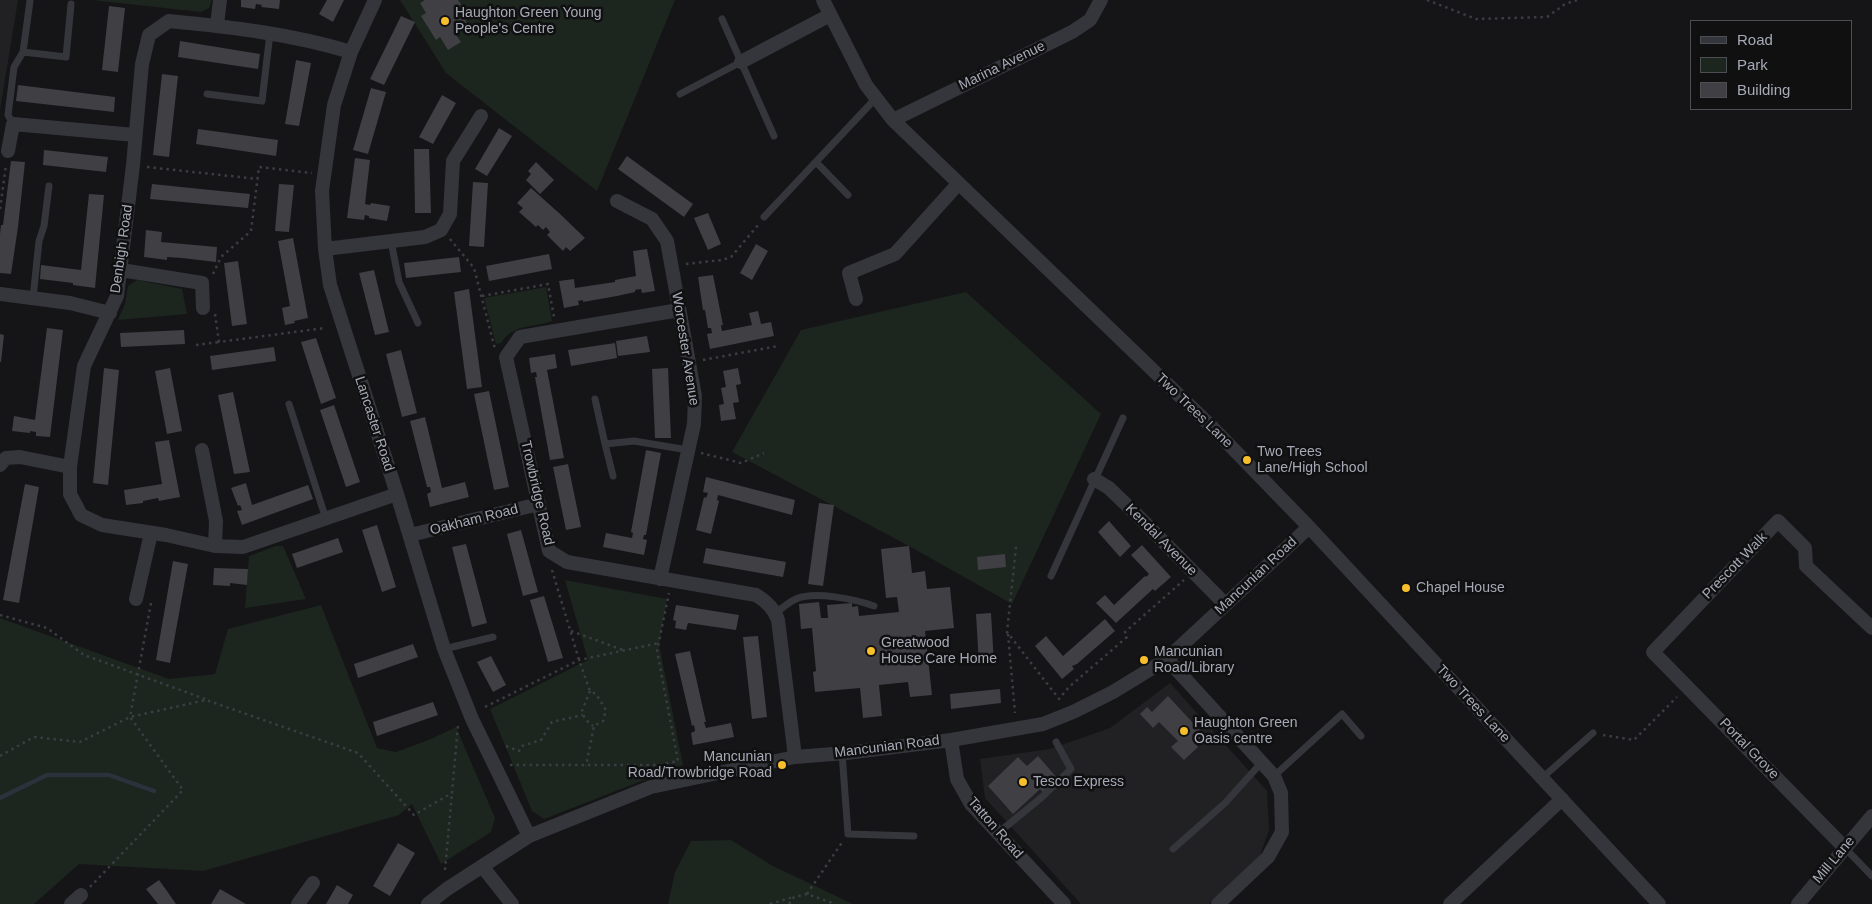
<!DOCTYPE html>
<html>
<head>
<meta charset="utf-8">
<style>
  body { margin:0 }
  #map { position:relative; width:1872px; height:904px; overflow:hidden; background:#151517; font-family:Helvetica,sans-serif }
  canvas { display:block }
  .legend { position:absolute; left:1690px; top:20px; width:162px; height:90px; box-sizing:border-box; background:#101011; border:1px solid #4c4e53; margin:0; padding:6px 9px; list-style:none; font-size:15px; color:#a6aab7 }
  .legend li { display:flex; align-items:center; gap:10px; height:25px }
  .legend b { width:25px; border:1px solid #4c4e53 }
</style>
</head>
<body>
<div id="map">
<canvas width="1872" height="904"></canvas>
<ul class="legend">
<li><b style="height:6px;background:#35363c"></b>Road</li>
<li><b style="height:14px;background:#1c251e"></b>Park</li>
<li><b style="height:14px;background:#3f3f44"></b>Building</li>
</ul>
</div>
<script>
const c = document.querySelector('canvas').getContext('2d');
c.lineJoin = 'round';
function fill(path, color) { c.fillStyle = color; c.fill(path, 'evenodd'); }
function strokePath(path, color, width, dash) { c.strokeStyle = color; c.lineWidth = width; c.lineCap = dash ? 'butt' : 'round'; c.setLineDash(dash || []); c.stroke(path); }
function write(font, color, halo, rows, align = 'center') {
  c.font = font + ' Helvetica,sans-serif'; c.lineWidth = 5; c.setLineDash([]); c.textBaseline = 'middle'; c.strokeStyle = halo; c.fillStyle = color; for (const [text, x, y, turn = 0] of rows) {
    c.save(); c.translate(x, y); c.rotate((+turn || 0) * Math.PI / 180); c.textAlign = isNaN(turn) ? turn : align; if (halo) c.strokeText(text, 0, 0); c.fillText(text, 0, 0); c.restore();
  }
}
fill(new Path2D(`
  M0,0H18L0,110Z
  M1170,683L1267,791L1269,830L1259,858L1209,904H1081L985,798L980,759L1050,749L1110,728Z`), '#212124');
fill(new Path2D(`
  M92,0H212L209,8L201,12Z
  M400,0H675L597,191L446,73Z
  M137,280L182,289L187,314L118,320L125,304L128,286Z
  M546,287L552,321C534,328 514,323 501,343L496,344L484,298Z
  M966,292L1101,414L1012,604L909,546L732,452L801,330Z
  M276,546H283L306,599L245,608L249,556Z
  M565,580L667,599L659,645L683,765L544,819L532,811L490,709L588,660Z
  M321,605L377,748L396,752L431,739L456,727L495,818L491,832L441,864L412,804L399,815L203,871L79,864L34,904H0V618L169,679L215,674L228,629Z
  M731,840L773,866L853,904H668L675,872L691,841Z`), '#1c251e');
strokePath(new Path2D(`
  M0,798L47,775H109L154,791`), '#2a323b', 4.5);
fill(new Path2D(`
  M241,0H280L279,9L261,7L262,5L256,4L255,9L241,7Z
  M327,0H344L333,22L319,14Z
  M425,0H458L463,7L459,10L469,26L456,35L461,42L448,50L440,37L436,40L421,16L426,13L420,3Z
  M109,6L125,8L118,72L102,70Z
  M401,16L415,22L384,85L370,79Z
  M180,41L260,54L258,69L178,57Z
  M296,60L311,63L299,126L285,124Z
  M162,74L178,76L169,157L153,155Z
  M18,85L115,97L114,112L16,101Z
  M371,88L386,92L368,154L353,150Z
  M442,95L456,103L433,144L419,137Z
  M499,128L512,136L487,176L475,169Z
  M198,129L278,140L276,156L196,144Z
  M414,149H429L431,213H415Z
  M44,150L108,157L106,172L43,165Z
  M627,156L693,204L684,217L618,169Z
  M355,158L370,160L365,204L370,205L371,203L390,206L387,221L369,218V216L365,215L364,220L347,218Z
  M11,161L25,162L18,227L11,274L0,273V234L1,225H3Z
  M536,162L554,180L540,194L526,180L531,174L528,171Z
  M473,182L488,183L484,247L469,246Z
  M152,184L250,194L248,208L150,199Z
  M279,184L294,185L289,232L275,231Z
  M531,188L559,213L585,238L570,251L566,247L563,251L547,235L550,232L546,227L543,230L538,225L536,227L519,212L523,208L517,203Z
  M89,194L104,195L95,288L73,285V283L40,279L41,265L81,270Z
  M708,213L721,244L708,250L694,218Z
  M146,230L162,232L161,242L217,247L216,262L182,258L167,257V260L144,257Z
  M293,238L308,318L294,321L295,323L285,325L282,308L290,306L278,241Z
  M756,244L768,251L752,280L740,273Z
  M647,249L655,291L642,293L641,289L635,290V292L617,296L583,302V300L578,301L579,305L564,308L559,281L574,279L575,288L615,282V280L636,276L633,251Z
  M549,254L552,269L489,281L486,266Z
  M459,257L461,272L406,278L404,263Z
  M238,261L247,324L232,326L224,263Z
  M374,270L389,332L375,335L359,273Z
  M713,275L723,325H721L722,331L752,325L749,313L758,311L761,324L771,322L774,336L710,349L707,334L712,333L711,328H708L705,310H703L698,277Z
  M469,289L482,387L467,389L454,292Z
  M47,328L63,330L50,437L36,436V432L30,431V433L12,431L14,416L35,420Z
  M184,330L185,344L121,347L120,333Z
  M0,334L4,335L1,362H0Z
  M647,336L650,352L618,356L616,341Z
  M316,338L336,398L321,404L301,342Z
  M615,343L617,358L571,366L568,350Z
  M274,347L276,361L212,370L210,356Z
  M401,350L417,413L402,417L386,354Z
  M555,354L557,368L547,370L564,458L550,460L535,377H537L536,372L531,373L529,358Z
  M104,368L119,370L108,485L93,483Z
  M170,368L182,431L167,434L155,371Z
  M668,368L671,438H655L652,369Z
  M738,368L741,384L736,385L739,402L733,403L736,419L721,421L719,405L724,404L721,388L726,387L723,371Z
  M489,391L509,487L494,490L474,394Z
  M233,392L250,472L234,474L218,395Z
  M334,405L360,482L346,487L320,410Z
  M425,417L442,488L465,482L469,497L430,507L427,494L431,492L430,487H427L410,421Z
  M169,440L180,497L159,501L158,498L143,501V503L126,505L124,490L162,484L155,442Z
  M646,450L661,453L646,535H644L643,539L647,540L644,555L603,547L606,533L632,538L633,533L631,532Z
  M568,464L581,527L566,530L553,467Z
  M706,477L795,500L792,515L718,495L717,500L719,501L711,534L696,530L704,497L706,498L708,493L703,492Z
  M246,483L252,505L308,485L313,499L242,525L237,511L242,510L240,505L238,506L231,488Z
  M25,484L39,487L19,603L3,600Z
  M819,503L834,505L823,586L808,584Z
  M1109,521L1131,546L1120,557L1098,532Z
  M377,525L396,587L382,592L362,530Z
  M521,530L538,592L523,596L507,534Z
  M338,538L343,552L297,568L292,554Z
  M466,544L487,623L472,627L452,547Z
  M1142,545L1171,577L1155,591L1153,589L1116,623L1096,603L1105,595L1114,605L1145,576L1146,577L1149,574L1131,555Z
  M909,546L912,573L925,571L927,589L950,587L954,628L925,631L932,695L910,697L908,682L879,685L882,716L863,718L860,688L815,692L813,672L816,671L812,628L801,629L799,604L819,602L821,618H828L827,605L852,603V607L858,606L859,616L899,612L897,597L886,598L881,549Z
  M706,548L786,562L783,577L703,563Z
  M1005,554L1006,567L978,570L977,557Z
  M173,561L188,564L170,663L156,660Z
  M214,568L248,569L247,585L230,583V586L213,585Z
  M544,596L563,658L548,662L530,600Z
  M676,605L739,615L736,630L688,623L686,630L675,628L676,621L673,620Z
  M991,613L994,664L979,665L976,614Z
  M1105,619L1115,631L1077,664L1072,666L1074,669L1062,679L1035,646L1046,636L1063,656Z
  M758,636L767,717L752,719L743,637Z
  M413,644L418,657L358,678L354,664Z
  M690,651L706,722H704L706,728L731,723L734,737L693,745L691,733L695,731L694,725L692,726L675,654Z
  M491,656L506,685L493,692L477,662Z
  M1000,689L1001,703L951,709L950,694Z
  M1168,696L1204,735L1195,743L1198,747L1184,760L1171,747L1178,741L1159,722L1153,728L1140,714L1147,707L1152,712Z
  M433,702L438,715L377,736L373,722Z
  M1038,756L1058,779L1043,792L1040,789L1013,814L988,786L1018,757L1027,766Z
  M398,843L415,853L390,896L373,886Z
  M159,880L167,891L176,904H158L146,889Z
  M337,885L353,895L348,904H326Z
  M220,889L246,904H211Z`), '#3f3f44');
strokePath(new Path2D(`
  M1427,0L1476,19L1547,17L1565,4L1577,0
  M147,167L258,179
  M0,209L6,165
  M450,239L474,268L495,349
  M686,264L722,260L731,257L759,224
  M213,274L221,257L251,231L259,167L312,173
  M482,296L548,284L554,317
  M215,314L219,342L325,328
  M196,345L219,342
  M703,360L778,346
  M701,453L741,463L764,453
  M1016,547L1007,632L1059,699L1069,687L1127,637L1125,632L1184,580
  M552,570L579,660L590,691L596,694L606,710L603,721L594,726L586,766
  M0,615L47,628L84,655L205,699
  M571,631L623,650
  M1008,634L1015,713
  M590,691L582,711L585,719L593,726
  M485,707L579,660L659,643
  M1603,735L1634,740L1677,697
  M506,746L519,751L522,746L541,740L552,722L583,715
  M0,756L34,737L80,742L130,717L206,700L358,753L414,815L452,793L458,725
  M510,765H658L678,761L657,651L669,593
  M445,870L452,793
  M90,887L183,790L130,717L151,603
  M807,894L843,841
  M770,904L793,897
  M789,904L794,897L807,894L835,904`), '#3b3d43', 2.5, [2.5, 4]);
strokePath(new Path2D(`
  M722,19L774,136
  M23,52L66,57L71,4
  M207,94L262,101L270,33
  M680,94L741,62
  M13,124L8,115L14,67L23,52L30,1
  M816,162L848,195
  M764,217L876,98
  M391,241L399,282L418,323
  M33,298L39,241L44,226L49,186
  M595,399L605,444L634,441L688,450
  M289,404L326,519
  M605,444L613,476
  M1051,576L1123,418
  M776,613C782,608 789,602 796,599C814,591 855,599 874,606
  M444,649L493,637
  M842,753L848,834L914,836
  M1274,776L1342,714L1361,736
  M1542,778L1593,733
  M998,833L1041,798L1071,769L1056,742
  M1844,847L1872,876
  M1173,849L1225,803L1262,762`), '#35363c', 7);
strokePath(new Path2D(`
  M375,0L351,52L334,105L322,191L325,249L330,285L397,494L444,649L472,719L529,836
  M823,0L866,85L893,120L1212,427L1309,527L1659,904
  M217,25L220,0
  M351,52C292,34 231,27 169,21L149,35L142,64L133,165L117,296L84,366L70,467V494L81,515L102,525L166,535L215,546L243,547L397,494
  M741,62L830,15
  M893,120L1072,32L1090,20L1101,0
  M8,151L13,124L135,135
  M617,201L652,219L667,241L695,396L694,424L660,579
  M325,249L425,237L441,230L450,214L453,161L481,116
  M121,270L202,283L203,308
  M0,294L70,303L110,313
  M856,299L849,273L895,254L958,184
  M679,310L520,337L506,357L549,551L567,562L756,595C766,601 774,608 778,620L795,757
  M202,450L216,521L215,546
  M0,465L6,458L20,457L70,467
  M1094,479L1109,488L1139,517L1225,604
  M410,535L539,504
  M136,599L151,533
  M1167,659L1274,776L1281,793L1282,832L1268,857L1218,904
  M951,740L957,779L971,804L1064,904
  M1844,847L1653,652L1778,521L1805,548L1806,566L1872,628
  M482,866L512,904
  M71,904L81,895
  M298,904L313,883
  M428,904L447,889L529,836L651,787L795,757L846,753L951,740L1043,724L1073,712L1113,692L1167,659L1309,527
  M1450,904L1562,799
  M1798,904L1872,816`), '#35363c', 14);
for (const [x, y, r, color] of [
  [445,21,5,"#f7bf2c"],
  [1247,460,5,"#f7bf2c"],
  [1406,588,5,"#f7bf2c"],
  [871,651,5,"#f7bf2c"],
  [1144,660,5,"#f7bf2c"],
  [1184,731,5,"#f7bf2c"],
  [782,765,5,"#f7bf2c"],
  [1023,782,5,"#f7bf2c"]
]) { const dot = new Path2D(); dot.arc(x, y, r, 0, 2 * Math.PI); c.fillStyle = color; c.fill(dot); strokePath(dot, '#101011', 2); }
write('14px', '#a6aab7', '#101011', [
  ["Haughton Green Young",455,13],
  ["People's Centre",455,29],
  ["Two Trees",1257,452],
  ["Lane/High School",1257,468],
  ["Chapel House",1416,588],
  ["Greatwood",881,643],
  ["House Care Home",881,659],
  ["Mancunian",1154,652],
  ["Road/Library",1154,668],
  ["Haughton Green",1194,723],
  ["Oasis centre",1194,739],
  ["Mancunian",772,757,"right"],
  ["Road/Trowbridge Road",772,773,"right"],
  ["Tesco Express",1033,782]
], 'left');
write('14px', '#a6aab7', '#101011', [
  ["Marina Avenue",1002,66,-26],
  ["Denbigh Road",122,249,-82],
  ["Worcester Avenue",685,349,81],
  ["Two Trees Lane",1194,411,44],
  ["Lancaster Road",374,424,72],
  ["Trowbridge Road",537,493,77],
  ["Oakham Road",474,520,-14],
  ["Kendal Avenue",1161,540,45],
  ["Prescott Walk",1735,566,-46],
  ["Mancunian Road",1256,576,-43],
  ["Two Trees Lane",1473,704,47],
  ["Mancunian Road",887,747,-7],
  ["Portal Grove",1749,749,46],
  ["Tatton Road",995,828,49],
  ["Mill Lane",1834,860,-50]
]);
</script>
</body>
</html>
